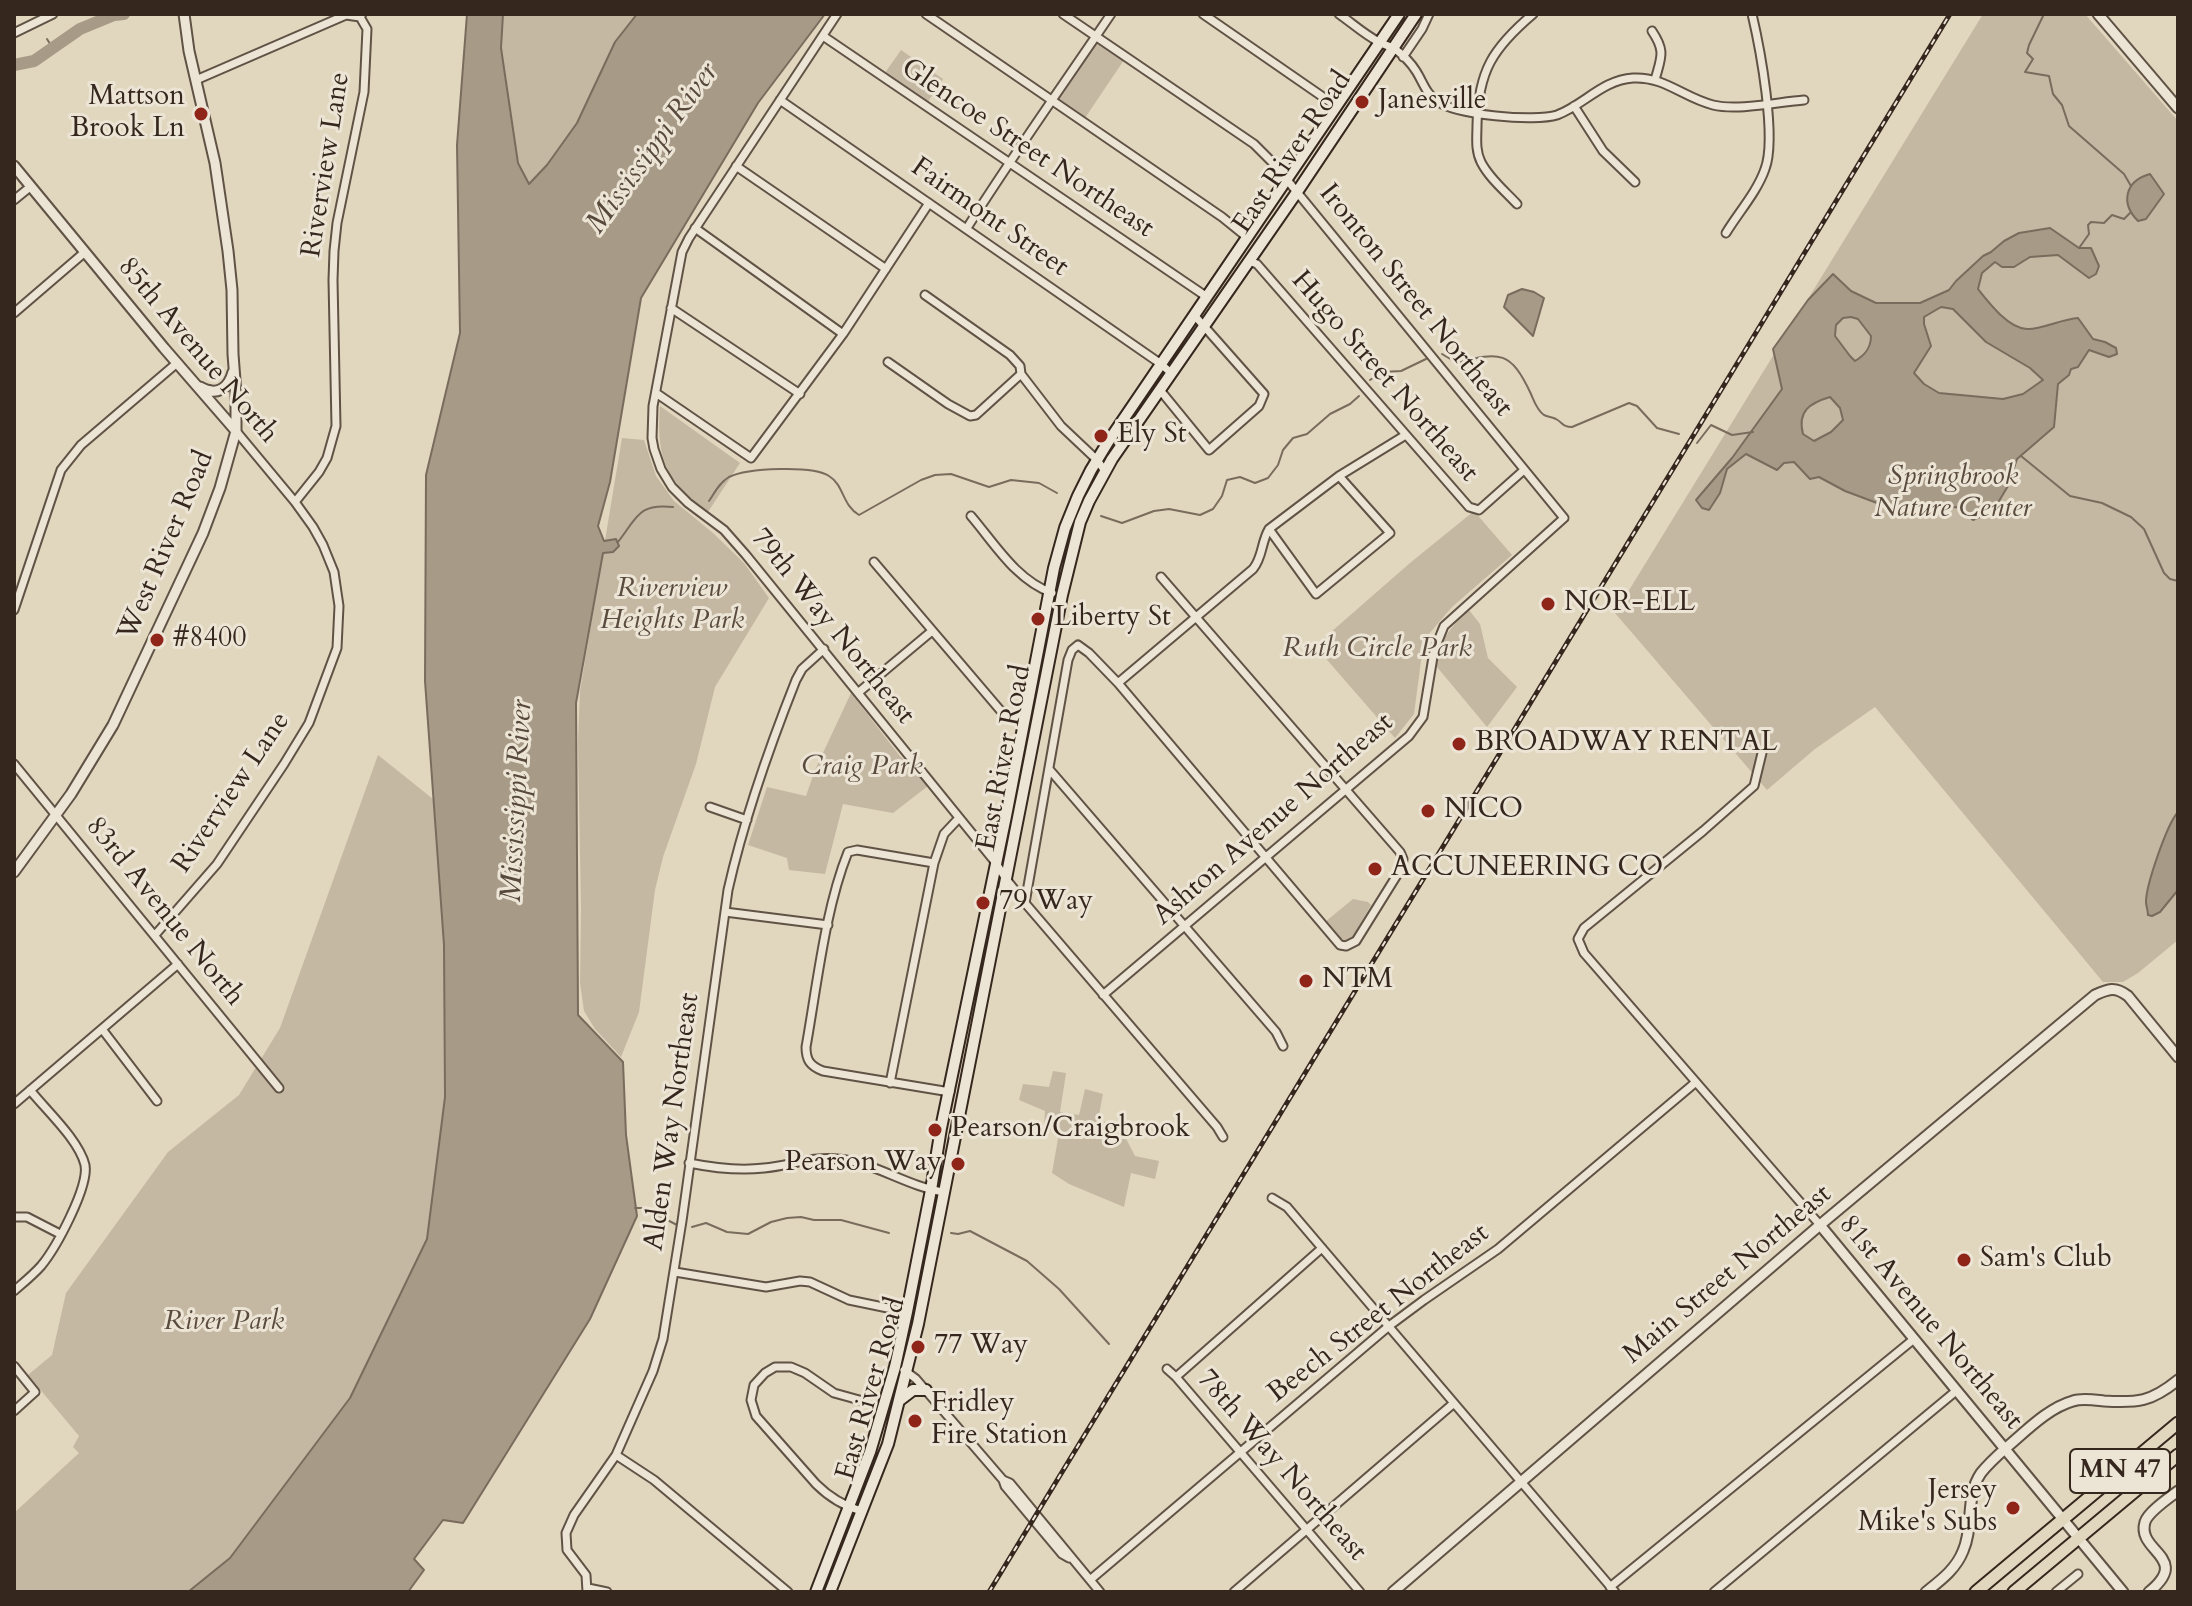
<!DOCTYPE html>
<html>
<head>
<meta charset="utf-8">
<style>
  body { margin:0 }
  #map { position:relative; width:2192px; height:1606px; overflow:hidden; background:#e1d6be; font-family:Cardo,serif }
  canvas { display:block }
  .frame { position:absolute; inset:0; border:16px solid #35271d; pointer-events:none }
</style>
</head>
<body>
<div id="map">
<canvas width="2192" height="1606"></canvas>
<div class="frame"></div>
</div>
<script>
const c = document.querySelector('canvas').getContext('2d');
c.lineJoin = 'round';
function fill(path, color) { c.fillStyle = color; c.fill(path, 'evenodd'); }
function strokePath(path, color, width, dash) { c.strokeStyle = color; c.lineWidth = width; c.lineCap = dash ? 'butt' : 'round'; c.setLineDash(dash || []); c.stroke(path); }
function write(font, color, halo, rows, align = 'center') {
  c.font = font + ' Cardo,serif'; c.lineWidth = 6; c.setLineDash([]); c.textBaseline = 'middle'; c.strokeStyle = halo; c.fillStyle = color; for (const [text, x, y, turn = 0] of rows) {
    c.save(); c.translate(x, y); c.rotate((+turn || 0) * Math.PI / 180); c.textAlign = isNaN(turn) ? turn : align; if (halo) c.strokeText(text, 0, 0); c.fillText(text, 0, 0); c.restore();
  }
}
fill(new Path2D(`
  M503,14H637L615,42L577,123L547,165L529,185L518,163L501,48Z
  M1983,14H2085L2178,121V940L2138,973L2123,982H2103L1875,707L1815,749L1767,790L1615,613Z
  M1096,36L1126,57L1083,121L1053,101Z
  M901,50L943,79L925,106L882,77Z
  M660,406L740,463L708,512C665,481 656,457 660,406Z
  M622,438L644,440L656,476L674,501L713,533L744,563L769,598L715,687L696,764L663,857L655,890L639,1012L621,1057L595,1029L584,1011L580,983L581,910L578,741L580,691Z
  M1474,511L1512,555L1452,607L1429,634L1421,661L1414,714L1395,738L1315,646L1410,563Z
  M1469,610L1480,624L1488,658L1517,687L1487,727L1437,667C1436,644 1452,625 1469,610Z
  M851,693L899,755L928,786L893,813L843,804L825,874L789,870L787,858L748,845L767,787L806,796L815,770Z
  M378,755L433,799L444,945L445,1097L427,1240L350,1398L230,1558L188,1592H14V1513L79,1453L73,1447L79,1436L28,1375L52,1355L66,1293L168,1152L239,1095L280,1028Z
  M1353,899L1368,902L1371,905L1351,940L1343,941L1325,922Z
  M1053,1071L1066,1073L1060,1112L1079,1115L1085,1089L1103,1094L1098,1120L1119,1125L1135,1156L1159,1161L1155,1179L1131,1173L1124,1207L1069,1184L1052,1173L1059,1133L1044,1128L1045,1111L1019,1100L1023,1084L1049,1087Z`), '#c4b8a3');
const water = new Path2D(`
  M467,14H503L501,48L518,163L529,184L547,165L577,123L615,42L637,14H825L758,103L641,298L610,482L598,526L604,541L616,539L619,546L613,552L603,553L576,703L578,1015L623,1062L626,1135L637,1216L590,1319L463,1523L443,1520L414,1559L424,1570L408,1592H188L230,1558L350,1398L427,1239L445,1097L444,945L425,681L426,475L460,333L457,145Z
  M2150,174L2164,194L2146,219L2138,221C2120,203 2125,181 2150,174Z
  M2050,228L2079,248H2091L2099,266L2096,274L2089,278L2058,255L2030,257L2014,267H2002L1995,262L1982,273L1978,289C1989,303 2008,328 2027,329C2040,330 2062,319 2078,318L2093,339L2105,342L2116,348L2117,354L2109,357L2089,350L2078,367L2071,369L2069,375L2058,384L2054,427L2017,459L2008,486L1993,511L1973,520L1960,507L1939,508L1917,512L1900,506H1885L1845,491L1819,477L1810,479L1794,462L1784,463L1777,470L1746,454L1727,469L1720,493L1709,510L1702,508L1696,500L1732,458L1782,389L1773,349L1808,300L1833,274L1851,291L1876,303H1920L1949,290L1956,281L1983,256L1991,252L2004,241L2019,233ZM1941,307L1953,309L1986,342L2030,368L2043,380L2023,394L2003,399L1939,393L1924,384L1914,373L1931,346L1924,324V317ZM1851,317L1858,319L1871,336C1871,348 1865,355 1855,361L1850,356L1835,336L1836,325L1843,318ZM1830,397L1840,408L1843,420L1831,432L1814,441L1803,434C1797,411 1810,403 1830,397Z
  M1522,289L1534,292L1544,298L1533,336L1504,307L1508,295Z
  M2178,812V890L2160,912L2152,916L2148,915C2148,910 2146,906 2146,902C2146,885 2167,824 2178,812Z`);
fill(water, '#a79a87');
strokePath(water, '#796c5d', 2);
strokePath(new Path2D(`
  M2044,14L2029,45L2027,53L2033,59L2025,72L2049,76L2053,94L2062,105L2069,126L2124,174L2131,186
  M47,39L52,47
  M2079,248L2089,234L2088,225L2091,222L2104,223L2112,215L2124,219L2130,213
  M1442,354L1457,363C1500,351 1511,351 1531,394C1534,401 1537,410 1544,415C1548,417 1552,417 1556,419C1563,423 1563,427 1572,427L1629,403L1637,406L1657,428L1679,434
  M1370,380L1382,372L1401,371L1426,359
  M1697,443L1711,425L1732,435L1753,432
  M2021,456L2070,496L2102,503L2131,517L2144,529L2164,573L2170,579L2178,581
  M709,501C715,492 720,482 729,477C747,468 813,465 829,476C844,485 842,505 859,515L921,480L935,475L951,474L989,487L1011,480L1039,483L1057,493
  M1101,516L1122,523L1154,511L1169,509L1200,515L1213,509L1222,496L1227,480L1240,477L1255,483L1268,478L1278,465L1283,450L1293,438L1307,434L1330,414L1350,404L1359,396
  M618,542C637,518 638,503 673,507
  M635,1208H644L677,1225
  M692,1227L706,1223L727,1232L748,1234L771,1222L787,1218L801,1217L814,1220H841L889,1233
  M951,1233L958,1234L970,1231L1027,1261L1059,1289L1109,1344`), '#796c5d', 2);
strokePath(new Path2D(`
  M14,65L34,61L80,29L114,15L124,14`), '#a79a87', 12);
const minor = new Path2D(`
  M837,14L689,238L682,252L653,406L652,438L654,449L661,469L672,487L688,503L724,530L746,555L996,863L1006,879L1025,903L1217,1127L1223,1137
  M926,14L1222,217L1248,238
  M1063,14L1254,144L1274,164L1564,518L1444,626L1434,651L1423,717L1409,736L1103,995
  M1203,14L1336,106
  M1339,14C1352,23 1365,35 1379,42C1384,45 1390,46 1395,49C1403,55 1411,63 1416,71C1423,82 1426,94 1437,101C1455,115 1535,122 1557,115C1584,105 1602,80 1633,78C1664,76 1684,98 1713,105C1738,111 1778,102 1804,100
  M1652,31C1666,52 1661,57 1655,80
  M14,33L53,14
  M823,36L1207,297
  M1403,57L1422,29L1429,14
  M196,80L346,15L360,17L362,14
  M780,100L1161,364L1171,373
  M1574,106L1603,151L1635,182
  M736,166L886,269
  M14,200L30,187
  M1517,204C1505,191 1489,178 1481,162C1475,150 1477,137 1477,125C1478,71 1493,48 1533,14
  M695,228L843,334
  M967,228C1013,155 1063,85 1111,14
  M1726,233C1738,213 1757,192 1765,169C1777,138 1760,48 1752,14
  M1249,261L1257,264L1469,507L1479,510L1524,470
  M925,295L1010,355L1020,366L1021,374L1061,426L1097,460L1105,471
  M671,308L800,394
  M14,313L85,252
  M888,362L948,404L970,416L976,415L1021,374
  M1160,390L1209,450L1259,406L1264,394L1195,316
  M656,393L751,458L843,334L929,203
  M295,502L319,472L327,458L336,426L333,280L334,251L337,223L364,92L367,29L360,17
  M971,516C995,544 1016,580 1052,593
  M1269,529L1316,594L1390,533L1339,476
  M874,562L1000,710L1013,718L1023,721
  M14,610L61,470L81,445L177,363
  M1118,683L1253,569C1263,557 1261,542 1269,529L1339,476L1404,436
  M859,692L932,631
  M1762,753L1754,786L1703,831L1584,928L1578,939L1584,953L1820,1225
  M14,764L279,1088
  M1049,769L1276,1032L1283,1046
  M710,807L747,820
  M934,863L857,850L848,852C825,909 817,986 806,1047C806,1060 810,1066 823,1071L950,1092
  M1025,903L1068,660L1072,650L1078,645L1089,653L1118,683L1340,945L1346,946L1356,941L1402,867L1403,859L1400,852L1161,577
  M725,912L828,925
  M155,935L217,864L284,764L309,723L337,648L339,606L334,572L323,545L313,527L295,502L236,431
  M102,1029L157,1101
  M890,1083L934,863L944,834L959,818
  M14,1104L178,964
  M689,1163C714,1168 739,1171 764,1168C789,1166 812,1156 838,1159C875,1162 907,1187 945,1192
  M1272,1198L1287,1207L1615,1592
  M14,1217H27L60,1234
  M675,1272L766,1287L800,1281L810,1282L849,1300L907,1312
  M14,1291C23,1283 33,1275 41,1266C56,1248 89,1187 85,1165C79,1140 46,1110 30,1090
  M14,1366L35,1392L14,1411
  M1167,1369L1176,1377L1360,1592
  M904,1370L916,1379L1003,1480L1010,1483L1100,1592
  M1176,1377L1322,1248
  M616,1455L654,1480L788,1592
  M1003,1480L1005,1486L1062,1554L1069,1558
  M861,1511C844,1506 829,1497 816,1484L756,1416L751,1400L754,1385L765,1373L775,1367H791L805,1373L834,1393L863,1401
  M1090,1580L1389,1326L1424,1300L1498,1249L1696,1082
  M1610,1587L1914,1339
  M588,1588L607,1592
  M587,1592L586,1575L567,1550L566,1533L574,1515L616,1455L653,1371L663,1339L682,1221L728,890C744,819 769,748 796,680L802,669L824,649
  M1234,1592L1454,1403
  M1714,1592L1956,1391
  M2056,1592L2078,1574`);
const tertiary = new Path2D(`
  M2098,14L2178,108
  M14,166L164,348L236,431
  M200,387C216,396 228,390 233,372
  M14,872L71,794L113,725L203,533L220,488L236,431V394L233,354L232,290L228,251L215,163L189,51L184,14
  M1820,1225L2123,1592
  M1393,1592L1820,1225L2095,995C2108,989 2115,986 2128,996L2178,1057
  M1926,1592C1941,1580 1956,1569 1963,1551C1974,1527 1965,1496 1981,1473C1988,1464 1998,1455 2007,1447C2026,1431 2048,1408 2073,1401C2082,1398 2094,1400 2104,1401C2138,1403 2151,1402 2178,1380
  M2149,1592C2192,1557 2136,1552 2145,1522C2148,1512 2170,1497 2178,1491`);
const secondary = new Path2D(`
  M900,1400L913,1390H926
  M816,1592L870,1452L895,1367L907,1312L931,1190L941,1128L1006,816L1054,568L1065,528L1078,496L1091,470L1108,442L1399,14
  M830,1592L888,1444L918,1324L1062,595L1080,522L1089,501L1112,459L1297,192L1416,14`);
const primary = new Path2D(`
  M1976,1592L2178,1423
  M2014,1592L2178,1455`);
strokePath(minor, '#605345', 11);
strokePath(tertiary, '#605345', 13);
strokePath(secondary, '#35271d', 14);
strokePath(primary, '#35271d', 15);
strokePath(minor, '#ece4d5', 7);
strokePath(tertiary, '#ece4d5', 9);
strokePath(secondary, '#ece4d5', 10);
strokePath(primary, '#e1d6be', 11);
const rail = new Path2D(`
  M989,1592L1950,14`);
strokePath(rail, '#35271d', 5);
strokePath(rail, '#ece4d5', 2, [6]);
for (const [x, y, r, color] of [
  [1362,102,8,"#8f2418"],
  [201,114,8,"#8f2418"],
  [1101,436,8,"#8f2418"],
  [1548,604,8,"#8f2418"],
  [1038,619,8,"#8f2418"],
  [157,640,8,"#8f2418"],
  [1459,744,8,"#8f2418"],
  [1428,811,8,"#8f2418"],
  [1375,869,8,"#8f2418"],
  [983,903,8,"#8f2418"],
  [1306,981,8,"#8f2418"],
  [935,1130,8,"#8f2418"],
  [958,1164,8,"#8f2418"],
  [1964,1260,8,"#8f2418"],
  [918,1347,8,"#8f2418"],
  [915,1421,8,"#8f2418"],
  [2013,1508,8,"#8f2418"]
]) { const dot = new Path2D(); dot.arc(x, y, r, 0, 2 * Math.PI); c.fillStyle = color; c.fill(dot); strokePath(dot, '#ece4d5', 3); }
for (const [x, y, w] of [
  [2120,1471,100]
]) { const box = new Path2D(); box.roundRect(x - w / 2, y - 22, w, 44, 6); c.fillStyle = '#ece4d5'; c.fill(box); strokePath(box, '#35271d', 2); }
write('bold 26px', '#35271d', null, [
  ["MN 47",2120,1471]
]);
write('28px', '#35271d', '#ece4d5', [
  ["Mattson",185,98,"right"],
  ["Brook Ln",185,130,"right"],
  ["Janesville",1378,102],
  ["Ely St",1117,436],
  ["NOR-ELL",1564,604],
  ["Liberty St",1054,619],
  ["#8400",173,640],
  ["BROADWAY RENTAL",1475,744],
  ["NICO",1444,811],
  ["ACCUNEERING CO",1391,869],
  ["79 Way",999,903],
  ["NTM",1322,981],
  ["Pearson/Craigbrook",951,1130],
  ["Pearson Way",942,1164,"right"],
  ["Sam's Club",1980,1260],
  ["77 Way",934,1347],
  ["Fridley",931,1405],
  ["Fire Station",931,1437],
  ["Jersey",1997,1492,"right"],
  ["Mike's Subs",1997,1524,"right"]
], 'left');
write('28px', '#35271d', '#ece4d5', [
  ["Glencoe Street Northeast",1027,149,34],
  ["East River Road",1293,153,-56],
  ["Riverview Lane",327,165,-81],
  ["Fairmont Street",989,218,35],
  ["Ironton Street Northeast",1415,301,51],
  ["85th Avenue North",197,351,50],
  ["Hugo Street Northeast",1384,377,49],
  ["West River Road",167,546,-67],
  ["79th Way Northeast",832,627,51],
  ["East River Road",1005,758,-79],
  ["Riverview Lane",232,793,-56],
  ["Ashton Avenue Northeast",1274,820,-41],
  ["83rd Avenue North",164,912,51],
  ["Alden Way Northeast",673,1122,-82],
  ["Main Street Northeast",1728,1275,-40],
  ["Beech Street Northeast",1379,1314,-38],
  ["81st Avenue Northeast",1930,1323,50],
  ["East River Road",872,1389,-74],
  ["78th Way Northeast",1281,1466,49]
]);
write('italic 28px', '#594b3e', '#ece4d5', [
  ["Springbrook",1953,478],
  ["Nature Center",1953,510],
  ["Riverview",672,590],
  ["Heights Park",672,622],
  ["Ruth Circle Park",1377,650],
  ["Craig Park",862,768],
  ["River Park",224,1323]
]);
write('italic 30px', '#574a3d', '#ece4d5', [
  ["Mississippi River",653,149,-54],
  ["Mississippi River",518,801,-87]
]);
</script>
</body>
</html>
